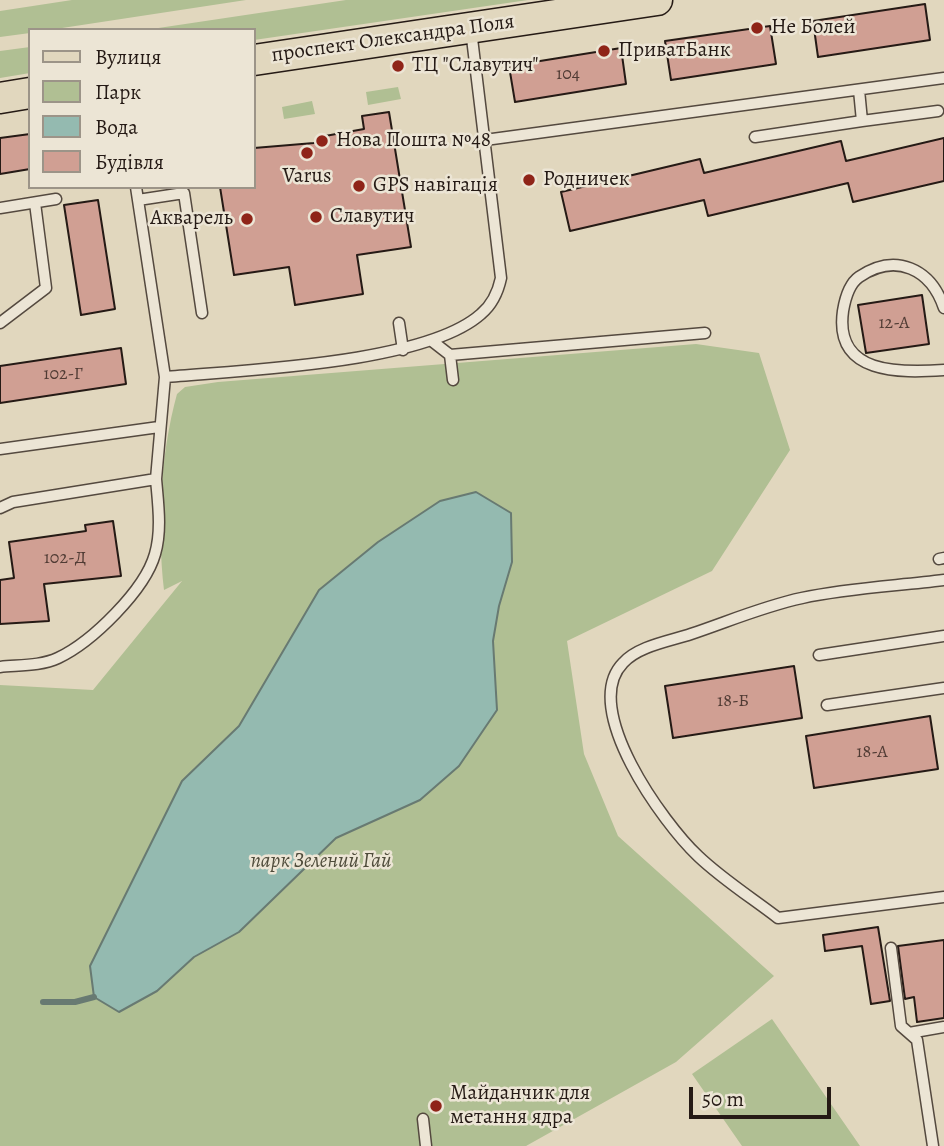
<!DOCTYPE html>
<html>
<head>
<meta charset="utf-8">
<style>
  body { margin:0 }
  #map { position:relative; width:944px; height:1146px; overflow:hidden; background:#e1d7be; font-family:Alegreya,serif }
  canvas { display:block }
  .legend { position:absolute; left:28px; top:28px; width:228px; height:161px; box-sizing:border-box; background:#ece5d5; border:2px solid #9c9488; margin:0; padding:9px 12px; list-style:none; font-size:21px; color:#251a15 }
  .legend li { display:flex; align-items:center; gap:14px; height:35px }
  .legend b { width:35px; border:2px solid #9c9488 }
  .scale { position:absolute; left:689px; top:1087px; width:142px; height:32px; box-sizing:border-box; border:4px solid #251a15; border-top:0; padding-left:9px; font-size:21px; line-height:24px; white-space:nowrap; color:#251a15; -webkit-text-stroke:5px #ece5d5; paint-order:stroke }
</style>
</head>
<body>
<div id="map">
<canvas width="944" height="1146"></canvas>
<ul class="legend">
<li><b style="height:9px;background:#e1d7be"></b>Вулиця</li>
<li><b style="height:19px;background:#b0bf93"></b>Парк</li>
<li><b style="height:19px;background:#94bab0"></b>Вода</li>
<li><b style="height:19px;background:#d09f93"></b>Будівля</li>
</ul>
<div class="scale">50 m</div>
</div>
<script>
const c = document.querySelector('canvas').getContext('2d');
c.lineJoin = 'round';
function fill(path, color) { c.fillStyle = color; c.fill(path, 'evenodd'); }
function strokePath(path, color, width, dash) { c.strokeStyle = color; c.lineWidth = width; c.lineCap = dash ? 'butt' : 'round'; c.setLineDash(dash || []); c.stroke(path); }
function write(font, color, halo, rows, align = 'center') {
  c.font = font + ' Alegreya,serif'; c.lineWidth = 5; c.setLineDash([]); c.textBaseline = 'middle'; c.strokeStyle = halo; c.fillStyle = color; for (const [text, x, y, turn = 0] of rows) {
    c.save(); c.translate(x, y); c.rotate((+turn || 0) * Math.PI / 180); c.textAlign = isNaN(turn) ? turn : align; if (halo) c.strokeText(text, 0, 0); c.fillText(text, 0, 0); c.restore();
  }
}
fill(new Path2D(`
  M72,0H246L49,30H30V33L0,37V11Z
  M346,0H528L254,40V30H145Z
  M30,47V73L0,78V51Z
  M398,87L401,99L368,105L366,92Z
  M312,101L315,114L284,119L282,107Z
  M696,344L759,353L790,450L712,571L567,641L584,754L618,836L774,976L676,1062L526,1146H0V685L93,690L182,581L164,590C157,526 160,456 177,394L185,387L218,382Z
  M772,1019L860,1146H742L692,1074Z`), '#b0bf93');
const water = new Path2D(`
  M476,492L511,513L512,562L499,606L493,641L497,710L459,766L420,800L336,838L239,932L194,957L157,991L119,1012L94,997L90,966L182,781L239,726L319,590L378,542L440,501Z`);
fill(water, '#94bab0');
strokePath(water, '#687a72', 2);
strokePath(new Path2D(`
  M43,1002H75L94,997`), '#687a72', 6);
const building = new Path2D(`
  M925,4L930,40L818,57L813,21Z
  M770,26L776,64L671,80L665,41Z
  M621,48L626,84L515,102L509,66Z
  M389,112L411,247L357,255L363,294L295,305L289,267L234,275L220,187H254V148L314,143L325,136L364,129L362,116Z
  M30,134V169L0,174V138Z
  M944,138V181L853,202L848,183L708,216L704,200L570,231L561,192L700,159L704,173L841,141L846,161Z
  M98,200L115,309L81,315L64,205Z
  M922,295L929,344L866,353L858,305Z
  M121,348L126,384L0,403V366Z
  M113,521L121,576L44,584L49,621L0,624V580L14,578L9,542L86,531L85,525Z
  M794,666L802,718L673,738L665,686Z
  M930,716L938,769L814,788L806,736Z
  M878,927L890,1001L871,1004L862,946L825,951L823,935Z
  M944,940V1018L917,1022L914,997L905,999L898,946Z`);
fill(building, '#d09f93');
strokePath(building, '#251a15', 2);
const service = new Path2D(`
  M859,90L862,121L938,111
  M755,137L862,121
  M485,140L944,78
  M138,200L184,193L202,313
  M0,208L56,199
  M944,308C931,269 896,252 859,277C849,284 845,299 843,311C834,375 900,373 944,370
  M0,323L46,288L35,203
  M399,323L403,350
  M432,341L450,355L705,333
  M450,355L453,380
  M165,377C242,370 425,364 481,314C493,304 498,292 501,278L471,30
  M0,449L159,427
  M0,508L13,502L156,479L165,377L136,187
  M939,559L944,558
  M944,580C897,586 848,588 802,598C764,606 727,622 691,634C670,641 638,646 623,663C579,708 664,824 698,856C722,879 752,898 778,918L944,897
  M819,655L944,636
  M0,667C19,665 41,666 58,658C92,642 145,590 155,554C162,530 158,503 156,479
  M827,705L944,688
  M891,948L901,1026L917,1040L933,1146
  M909,1033L944,1027
  M423,1119L426,1146`);
const primary = new Path2D(`
  M254,60L657,0
  M0,98L30,93`);
strokePath(service, '#54493f', 13);
strokePath(primary, '#251a15', 33);
strokePath(service, '#ece5d5', 10);
strokePath(primary, '#e1d7be', 30);
for (const [x, y, r, color] of [
  [757,28,7,"#8f2418"],
  [604,51,7,"#8f2418"],
  [398,66,7,"#8f2418"],
  [322,141,7,"#8f2418"],
  [307,153,7,"#8f2418"],
  [529,180,7,"#8f2418"],
  [359,186,7,"#8f2418"],
  [316,217,7,"#8f2418"],
  [247,219,7,"#8f2418"],
  [436,1106,7,"#8f2418"]
]) { const dot = new Path2D(); dot.arc(x, y, r, 0, 2 * Math.PI); c.fillStyle = color; c.fill(dot); strokePath(dot, '#ece5d5', 2.5); }
write('18px', '#503b34', null, [
  ["104",568,75],
  ["12-А",894,324],
  ["102-Г",63,375],
  ["102-Д",65,559],
  ["18-Б",733,702],
  ["18-А",872,753]
]);
write('21px', '#251a15', '#ece5d5', [
  ["Не Болей",771,28],
  ["ПриватБанк",618,51],
  ["ТЦ \"Славутич\"",412,66],
  ["Нова Пошта №48",336,141],
  ["Varus",307,177,"center"],
  ["Родничек",543,180],
  ["GPS навігація",373,186],
  ["Славутич",330,217],
  ["Акварель",233,219,"right"],
  ["Майданчик для",450,1094],
  ["метання ядра",450,1118]
], 'left');
write('21px', '#251a15', '#ece5d5', [
  ["проспект Олександра Поля",393,39,-8]
]);
write('italic 21px', '#4f4c3b', '#ece5d5', [
  ["парк Зелений Гай",321,862]
]);
</script>
</body>
</html>
